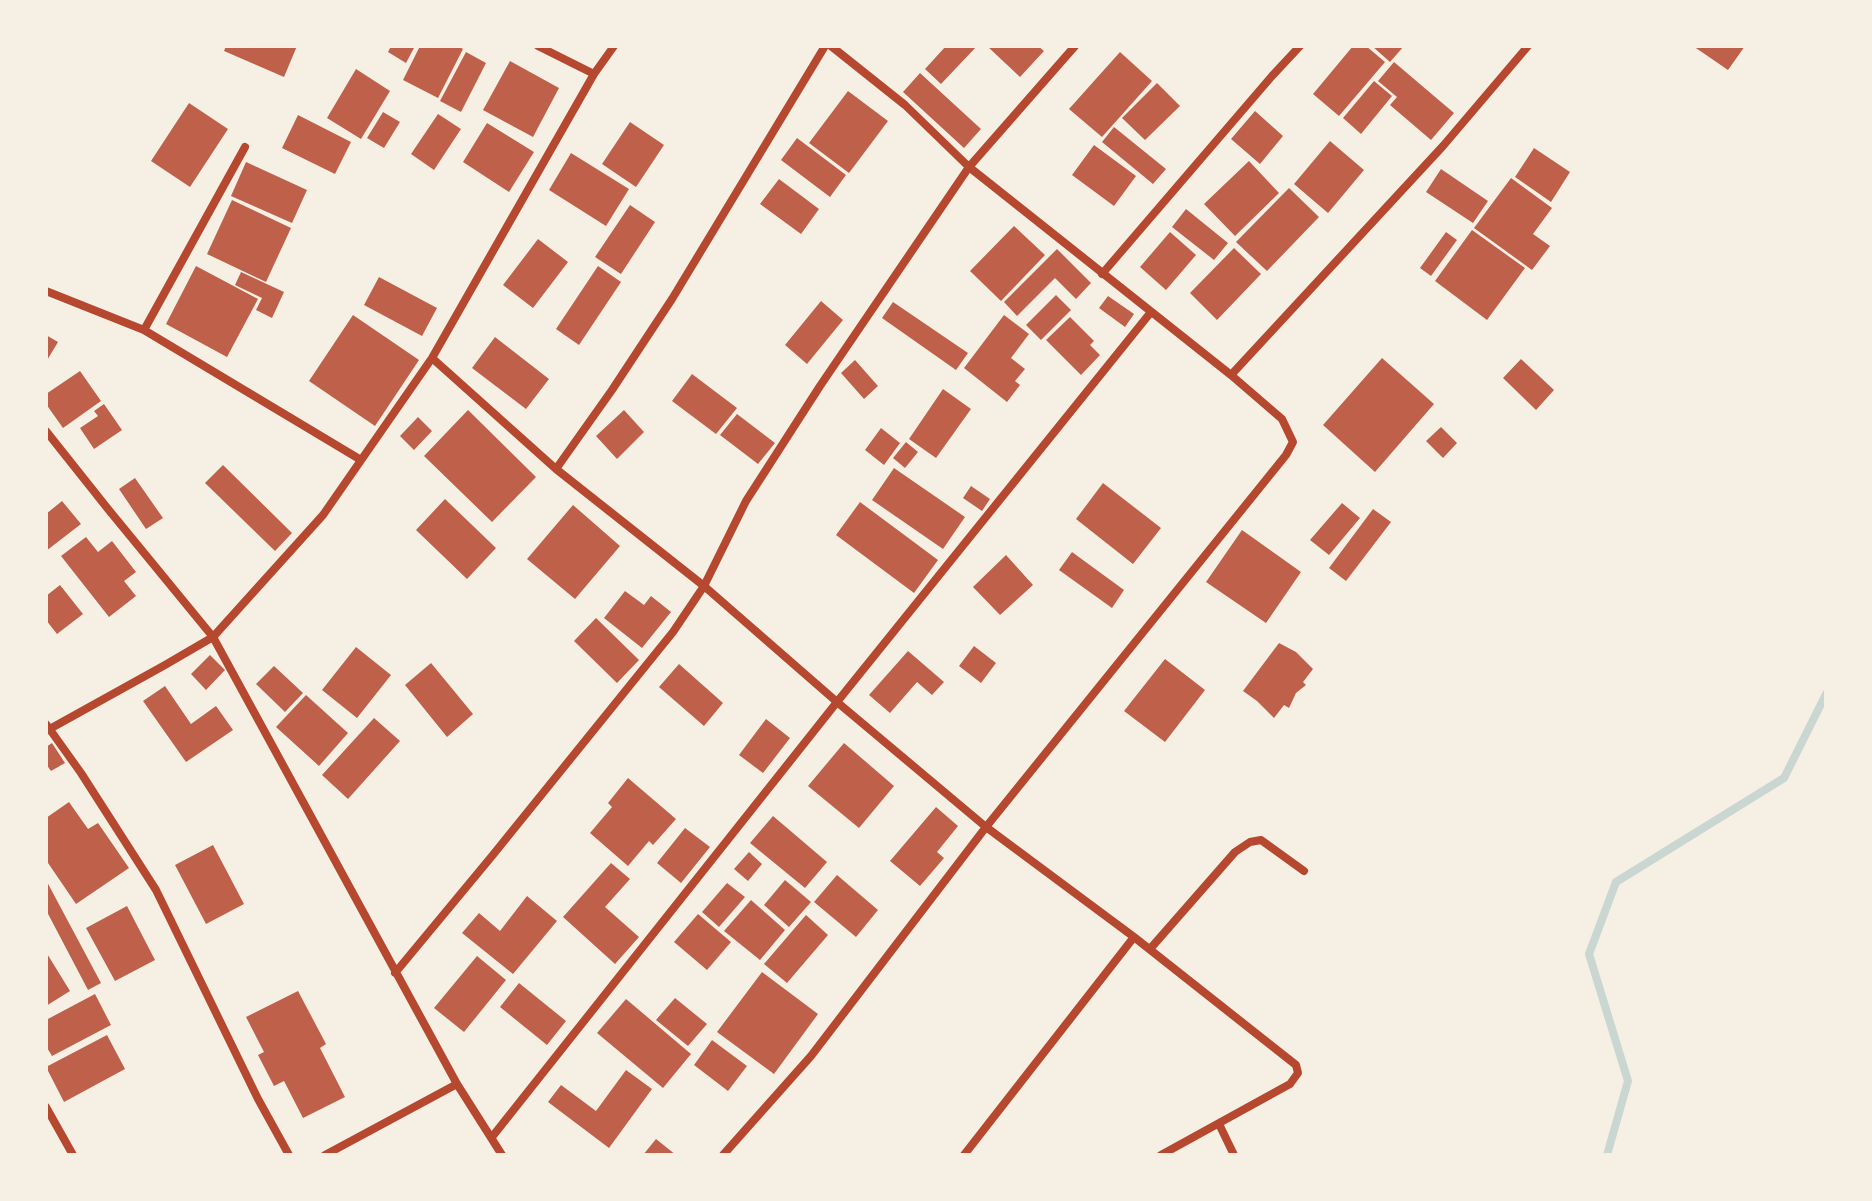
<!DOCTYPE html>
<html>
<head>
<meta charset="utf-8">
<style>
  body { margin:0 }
  #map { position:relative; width:1872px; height:1201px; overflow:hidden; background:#f6efe4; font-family:"DejaVu Sans",sans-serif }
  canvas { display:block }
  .frame { position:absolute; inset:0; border:48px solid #f6efe4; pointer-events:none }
</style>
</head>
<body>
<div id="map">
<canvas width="1872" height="1201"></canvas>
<div class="frame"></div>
</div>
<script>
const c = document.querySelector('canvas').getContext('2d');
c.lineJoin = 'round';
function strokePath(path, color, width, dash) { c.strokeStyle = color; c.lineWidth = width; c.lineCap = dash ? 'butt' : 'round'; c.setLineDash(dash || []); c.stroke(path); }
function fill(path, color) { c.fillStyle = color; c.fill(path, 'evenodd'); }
strokePath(new Path2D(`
  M1607,1155L1628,1081L1589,954L1616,882L1784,778L1826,694`), '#c9d6d2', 8);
fill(new Path2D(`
  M226,46H297L284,77L224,51Z
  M391,46H415L406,63L388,52Z
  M420,46H458L463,49L438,98L403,80Z
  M946,46H977L941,84L925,69Z
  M987,46H1038L1044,51L1020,77Z
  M1353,46H1366L1385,62L1339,116L1313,94Z
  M1372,46H1404L1390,62Z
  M1693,46H1745L1728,70Z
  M466,52L486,63L461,112L440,101Z
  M1120,52L1152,81L1102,137L1069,109Z
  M510,61L559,88L533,137L483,110Z
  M1394,62L1454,113L1431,140L1390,105L1397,97L1378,81Z
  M356,69L390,91L361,139L327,118Z
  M920,73L981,129L964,148L903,92Z
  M1374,81L1392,96L1361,134L1343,118Z
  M1157,83L1180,106L1145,140L1122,118Z
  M848,91L888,121L849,173L809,143Z
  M189,103L228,129L190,187L151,161Z
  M1255,111L1283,136L1260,164L1231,139Z
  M383,112L400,122L384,148L367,138Z
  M438,114L461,129L434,170L411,154Z
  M298,115L351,142L335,174L282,148Z
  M630,122L664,145L636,187L602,164Z
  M487,123L534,152L509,192L463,162Z
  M1114,127L1166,169L1153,184L1102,142Z
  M797,138L846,175L830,197L781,160Z
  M1330,141L1364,170L1328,213L1294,184Z
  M1094,145L1136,176L1114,206L1072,175Z
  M1534,148L1570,172L1551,202L1515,177Z
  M571,153L629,189L606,226L549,190Z
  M1249,161L1279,193L1235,236L1204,204Z
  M246,162L307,190L292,223L231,196Z
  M1441,169L1488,201L1473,223L1426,192Z
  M1511,178L1552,208L1533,234L1550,246L1532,270L1474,228Z
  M779,179L819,209L801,234L760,204Z
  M1289,188L1319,217L1267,271L1236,242Z
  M232,200L291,228L266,282L207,254Z
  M630,205L655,222L621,274L595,257Z
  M1186,209L1228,243L1214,260L1172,227Z
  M1014,226L1045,255L1001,301L970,271Z
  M1472,230L1525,268L1487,320L1435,281Z
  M1170,232L1196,255L1166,290L1140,267Z
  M1446,232L1457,240L1431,276L1420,268Z
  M538,239L568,262L533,308L503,285Z
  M1234,248L1261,274L1217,320L1190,293Z
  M1057,249L1091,283L1076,299L1055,278L1017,316L1004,302Z
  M196,266L258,299L227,357L166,324Z
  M598,266L621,282L579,345L556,329Z
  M241,272L284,292L272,318L256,310L262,298L235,285Z
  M379,277L437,308L422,336L364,305Z
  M1056,295L1071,310L1041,340L1026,325Z
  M1108,296L1134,314L1125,327L1099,308Z
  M821,301L843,320L807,364L785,345Z
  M893,302L968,353L956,370L882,318Z
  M353,315L419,360L375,426L309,381Z
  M1004,315L1029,334L1011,358L1025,369L1015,381L1020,385L1007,402L964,368Z
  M1070,317L1094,341L1090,345L1100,355L1081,375L1046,340Z
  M46,335L58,342L46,362Z
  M495,337L549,379L526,409L472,368Z
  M1382,358L1434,404L1375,472L1323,425Z
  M1521,359L1554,390L1536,410L1503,378Z
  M855,360L878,386L864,399L841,373Z
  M80,371L101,401L63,428L46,404V394Z
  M692,374L737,408L716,434L672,401Z
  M943,389L971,409L936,458L909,439Z
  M104,404L122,430L94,449L80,428L98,416L94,411Z
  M468,410L536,477L492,522L424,456Z
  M624,410L644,432L617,459L596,436Z
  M737,414L775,443L758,464L720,435Z
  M418,417L432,431L414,450L400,436Z
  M1441,427L1457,443L1443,458L1426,441Z
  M881,428L900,443L884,465L865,450Z
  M906,442L918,452L905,468L893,458Z
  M223,465L292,533L275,551L205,483Z
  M894,468L965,517L943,549L872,500Z
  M135,478L163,518L146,529L119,489Z
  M1103,483L1161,528L1133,564L1076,519Z
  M971,486L990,499L982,511L963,498Z
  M445,499L496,548L467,579L416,530Z
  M62,501L81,524L46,551V514Z
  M860,502L938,560L914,593L836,535Z
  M1342,503L1360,518L1329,555L1310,540Z
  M573,505L620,546L575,599L527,559Z
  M1373,509L1391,522L1346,581L1329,568Z
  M1242,530L1301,572L1266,623L1206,582Z
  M86,537L98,552L112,541L136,572L124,581L136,596L109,617L61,556Z
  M1072,552L1124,590L1112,608L1059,570Z
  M1006,555L1033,585L1000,615L973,587Z
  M60,585L83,614L57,634L46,620V596Z
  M625,591L644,605L651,596L671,612L642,648L604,618Z
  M596,618L639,660L617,683L574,641Z
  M1279,643L1296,652L1313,669L1303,682L1306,685L1296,693L1289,708L1284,705L1274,718L1257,701L1243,691Z
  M974,646L996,663L981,683L959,666Z
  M356,647L391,675L357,718L322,690Z
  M908,651L944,682L932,695L917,682L890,713L869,695Z
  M210,655L225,670L206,690L191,674Z
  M1165,659L1205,690L1165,742L1124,711Z
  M431,663L473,714L447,737L405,685Z
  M679,664L723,703L704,726L659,687Z
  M274,666L303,693L285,712L256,684Z
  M165,686L191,724L216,706L233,730L186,762L143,701Z
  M306,695L348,733L319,766L276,727Z
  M374,718L400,741L348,799L322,775Z
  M766,719L790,738L763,773L739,755Z
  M52,743L65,763L51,771L46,764V747Z
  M844,743L894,786L859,828L808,786Z
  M628,778L676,819L653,845L649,841L628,866L590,833L612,807L608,803Z
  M69,802L88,829L98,823L129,868L76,904L46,860V818Z
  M936,807L958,826L937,852L944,858L920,886L890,861Z
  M773,816L827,862L805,888L750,843Z
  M685,828L710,847L681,883L657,863Z
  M213,845L244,904L206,924L175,865Z
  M749,852L762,864L748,881L734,869Z
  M611,863L630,879L605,907L639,937L615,964L563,917Z
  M837,875L878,910L856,937L814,902Z
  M46,880L101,983L88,990L46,910Z
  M785,880L811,902L789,927L764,905Z
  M727,883L745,897L719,927L702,912Z
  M527,896L557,921L513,974L462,933L479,913L500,931Z
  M751,900L785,930L760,960L724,931Z
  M127,906L155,960L115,981L86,928Z
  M698,914L731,942L707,970L674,942Z
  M806,915L828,935L787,983L764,964Z
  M46,952L70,991L46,1006Z
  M477,956L506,980L464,1032L434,1008Z
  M762,972L818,1014L774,1074L717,1032Z
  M519,983L566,1021L547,1045L500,1007Z
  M298,991L326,1044L320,1048L345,1097L303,1118L284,1081L274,1086L258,1055L264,1052L246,1017Z
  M95,994L111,1025L52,1056L46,1046V1020Z
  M675,998L707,1024L688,1046L656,1020Z
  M626,999L691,1054L663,1088L597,1033Z
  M107,1035L125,1069L64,1102L46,1067Z
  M712,1040L747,1066L728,1091L694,1065Z
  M626,1070L652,1089L609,1148L548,1102L561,1085L596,1111Z
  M656,1139L676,1155H643Z`), '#bf614a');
strokePath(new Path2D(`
  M538,46L594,74
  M1102,274L1272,76L1300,46
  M46,291L144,330L361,460
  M144,330L245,147
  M432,358L556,469L704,586L837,702L986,827L1134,937L1296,1065L1298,1073L1290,1084L1161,1155
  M1231,375L1443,146L1528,46
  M46,431L108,509L213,637L457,1084L502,1155
  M556,469L612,390L672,299L825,46
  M46,724L81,773L156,890L258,1099L289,1155
  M46,731L165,665L213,637L323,515L432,358L594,74L614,46
  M1150,949L1235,852L1250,842L1261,840L1304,871
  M395,973L492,856L673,632L704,586L746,501L820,386L969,167L1075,46
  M46,1107L73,1155
  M1219,1124L1234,1155
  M492,1137L837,702L1151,312
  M325,1155L457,1084
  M723,1155L811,1056L986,827L1286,455L1293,442L1282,419L1231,375L969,167L905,105L831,46
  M964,1155L1134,937`), '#b5482f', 8);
</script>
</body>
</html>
